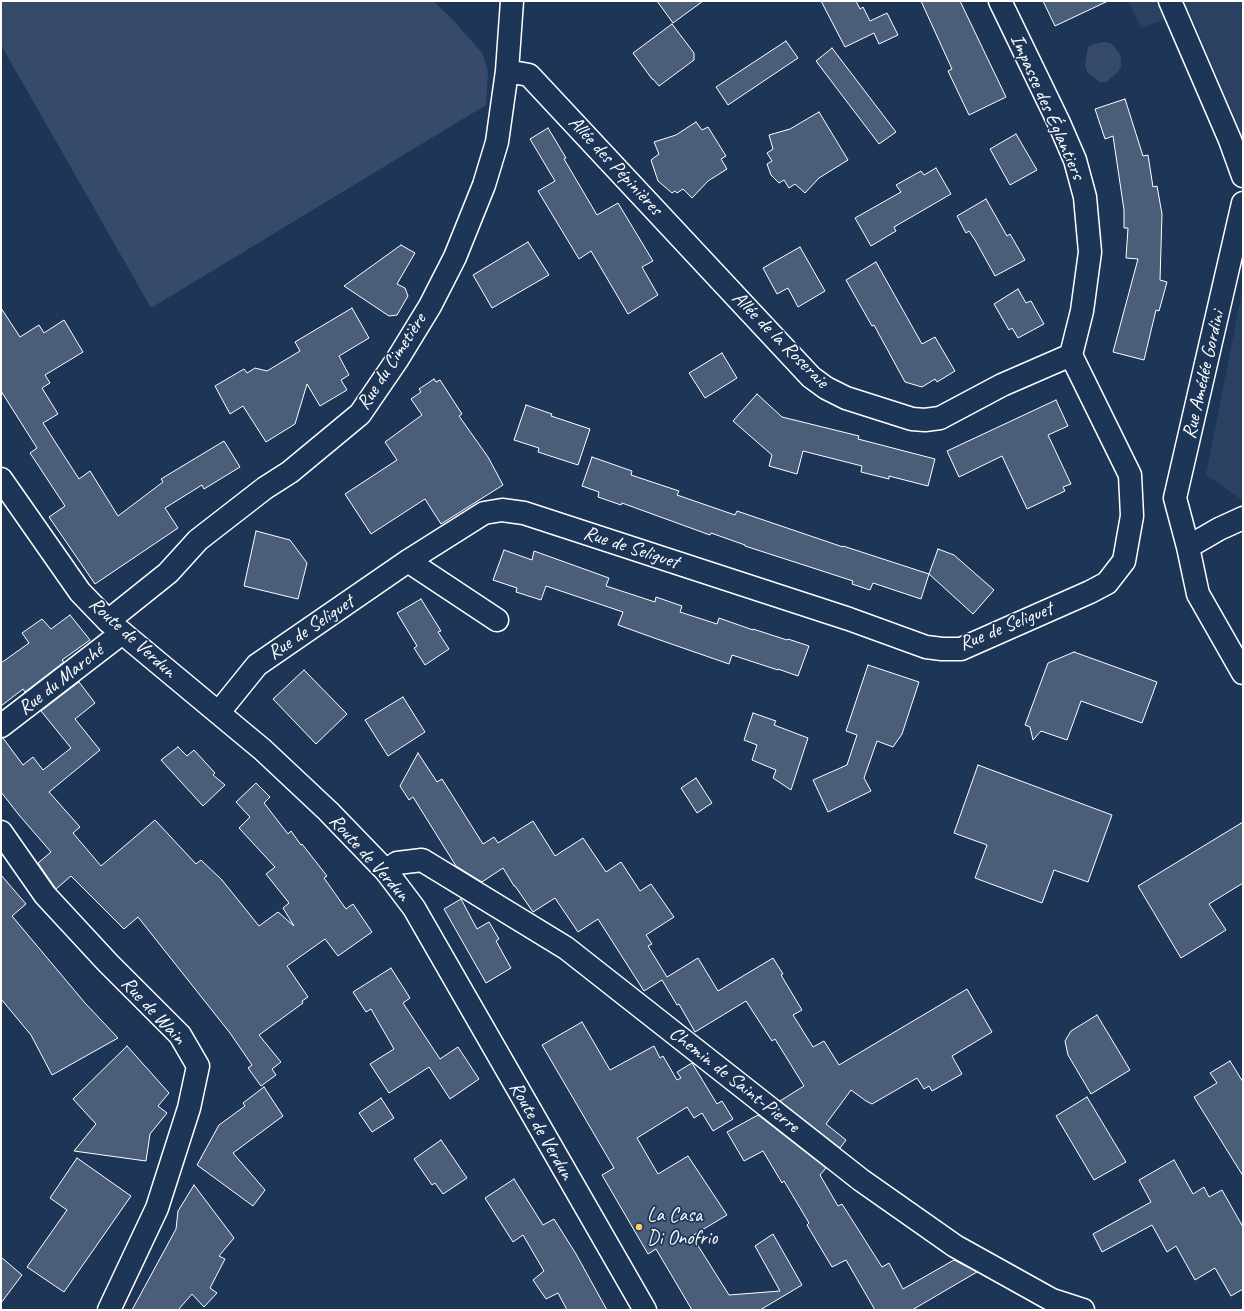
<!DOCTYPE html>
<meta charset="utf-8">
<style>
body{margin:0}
#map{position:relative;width:1244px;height:1311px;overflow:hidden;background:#1d3557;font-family:Caveat,sans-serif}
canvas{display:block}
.frame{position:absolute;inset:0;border:2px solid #fff;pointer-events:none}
</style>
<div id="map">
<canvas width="1244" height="1311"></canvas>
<div class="frame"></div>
</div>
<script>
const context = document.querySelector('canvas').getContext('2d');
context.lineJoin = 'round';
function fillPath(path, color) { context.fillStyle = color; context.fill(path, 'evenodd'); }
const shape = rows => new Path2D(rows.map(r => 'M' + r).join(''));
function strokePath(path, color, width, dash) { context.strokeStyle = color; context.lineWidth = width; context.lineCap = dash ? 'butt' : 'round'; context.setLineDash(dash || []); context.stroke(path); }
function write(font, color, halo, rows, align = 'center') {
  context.font = font + ' Caveat,sans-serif'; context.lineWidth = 3.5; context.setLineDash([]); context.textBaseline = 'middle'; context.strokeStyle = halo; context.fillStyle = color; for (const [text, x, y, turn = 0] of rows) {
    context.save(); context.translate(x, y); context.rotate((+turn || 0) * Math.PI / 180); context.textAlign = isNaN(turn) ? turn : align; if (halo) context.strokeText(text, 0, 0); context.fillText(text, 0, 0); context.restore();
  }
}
const built = shape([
 [1128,1,1243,1,1243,137,1189,11,1141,28],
 [1243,286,1243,504,1242,500,1206,475]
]);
const green = shape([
 [1,1,433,1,453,20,483,54,488,72,486,105,151,308,1,45],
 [1105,42,1112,44,1119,53,1121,58,1121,66,1118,72,1106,82,1100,82,1088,73,1085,66,1086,58,1088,47,1094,44]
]);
const building = shape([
 [657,1,703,1,673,23,657,1],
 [821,1,856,1,860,9,863,7,870,21,887,13,898,35,879,44,874,33,845,47,821,1],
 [921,1,960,1,1006,97,969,115,948,71,952,69,921,1],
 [1043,1,1108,1,1055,26,1043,1],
 [672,24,694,53,694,60,659,86,653,79,652,79,633,53,672,24],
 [786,41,798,58,728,105,716,87,786,41],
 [832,48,896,132,879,144,816,61,832,48],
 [1125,99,1143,156,1148,155,1153,187,1157,186,1162,214,1160,280,1167,282,1159,311,1156,310,1144,360,1113,352,1138,259,1126,258,1128,228,1124,228,1124,210,1113,136,1105,139,1095,109,1125,99],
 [819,112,848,160,819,178,805,193,795,184,789,188,784,180,779,183,771,175,767,164,772,161,767,153,773,149,769,135,790,129,819,112],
 [696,122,702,130,708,127,726,156,721,159,727,169,708,181,692,198,683,189,677,193,675,191,672,193,658,181,651,160,659,154,654,142,676,135,696,122],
 [548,128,566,158,564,159,597,215,618,203,653,261,642,267,658,295,628,314,591,251,579,259,538,191,555,181,530,139,548,128],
 [1016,134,1037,170,1010,185,990,149,1016,134],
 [936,168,951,194,894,227,896,231,871,246,855,218,901,192,896,185,921,171,924,175,936,168],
 [986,199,1007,236,1010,234,1025,260,995,276,975,240,969,231,966,233,957,216,986,199],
 [528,242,549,275,492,308,473,275,528,242],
 [401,245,415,253,397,284,405,288,408,296,397,315,389,316,344,286,401,245],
 [800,247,825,291,798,307,788,288,777,294,763,268,800,247],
 [876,262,922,344,935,337,955,371,937,382,935,379,922,387,905,382,874,325,872,326,846,280,876,262],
 [1018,289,1026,303,1031,301,1044,324,1018,338,1012,328,1009,330,994,304,1018,289],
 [1,308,20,337,39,325,44,333,64,320,83,352,45,375,50,383,42,388,58,414,43,423,79,479,90,471,118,516,163,482,161,479,224,441,240,467,204,489,202,485,165,508,178,528,95,584,49,517,65,506,30,453,37,448,1,391,1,308],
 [352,308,369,338,339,356,349,375,341,380,347,390,320,406,307,384,295,424,266,442,243,406,230,414,215,386,244,369,247,373,255,368,267,371,300,351,295,342,352,308],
 [722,353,737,378,705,398,689,373,722,353],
 [434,379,436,382,440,380,462,414,459,416,488,457,503,485,441,524,425,499,371,534,345,494,397,460,385,442,422,415,411,399,421,392,419,389,434,379],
 [757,394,782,417,859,436,858,439,935,459,928,486,889,476,889,479,861,472,862,466,803,451,797,474,769,466,772,455,733,421,757,394],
 [1056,400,1068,426,1048,435,1071,484,1063,487,1065,491,1027,509,1002,456,959,477,947,451,1056,400],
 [526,405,552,414,551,416,590,429,578,465,538,452,539,448,514,440,526,405],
 [592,457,632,471,631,475,679,491,677,495,735,515,737,511,843,547,843,546,929,574,921,599,873,583,870,590,852,584,853,581,813,568,745,546,745,545,711,533,710,535,622,503,621,505,598,497,599,492,582,486,592,457],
 [256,531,290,540,307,563,298,599,244,586,256,531],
 [938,549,954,555,994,590,973,614,929,574,938,549],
 [504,550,532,560,534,551,609,578,606,586,655,602,656,597,682,606,680,612,717,624,719,618,753,630,753,629,787,640,788,639,809,646,798,676,778,669,778,670,732,655,729,664,657,639,618,625,623,612,546,586,541,600,516,592,517,588,493,580,504,550],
 [421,599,441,631,438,632,449,649,425,665,414,648,417,646,397,613,421,599],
 [70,615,90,640,62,660,64,662,25,692,23,689,1,706,1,663,29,643,22,633,42,619,51,629,70,615],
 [1074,652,1157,682,1142,723,1081,701,1067,740,1041,731,1033,740,1030,727,1025,725,1048,663,1074,652],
 [868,665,919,682,902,734,893,747,877,741,864,778,871,791,828,812,813,780,847,765,857,735,846,731,868,665],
 [304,670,347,714,316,744,273,699,304,670],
 [79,682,95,703,75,719,100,750,49,792,80,827,73,833,101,866,155,820,196,864,201,860,222,880,259,926,278,912,294,926,283,908,289,903,266,874,275,867,239,828,250,817,236,802,256,783,270,797,264,803,288,834,291,831,301,845,302,844,327,876,324,878,346,909,353,904,372,932,338,956,325,939,287,966,308,997,302,1001,303,1003,259,1035,281,1062,272,1069,276,1075,261,1086,248,1068,252,1065,230,1033,138,917,124,929,71,876,56,889,38,863,51,852,19,815,1,792,1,738,3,738,23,765,33,757,43,770,71,748,41,711,79,682],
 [403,697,425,732,388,756,365,720,403,697],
 [753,713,776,721,774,725,808,738,791,790,773,778,776,770,752,760,757,745,744,740,753,713],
 [178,747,187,756,194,750,215,773,213,775,225,785,203,806,161,760,178,747],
 [418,753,437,782,442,779,483,844,494,837,498,843,533,821,555,856,583,838,606,872,621,862,640,891,651,884,674,917,646,935,652,944,648,946,667,977,698,958,718,991,773,958,783,974,781,975,802,1010,793,1015,813,1047,824,1041,839,1065,967,989,992,1032,952,1056,962,1074,932,1091,929,1086,924,1089,917,1078,872,1104,866,1101,851,1090,826,1124,846,1140,840,1148,780,1101,804,1086,775,1039,772,1041,746,1001,695,1032,679,1004,677,1005,662,980,644,991,598,919,578,932,555,898,533,912,515,886,514,886,503,868,482,882,456,866,413,797,409,800,400,786,418,753],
 [978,765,1112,815,1088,882,1054,870,1042,903,975,878,987,845,954,833,978,765],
 [696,778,712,803,697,813,681,788,696,778],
 [1243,822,1243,883,1209,904,1226,930,1181,958,1138,886,1243,822],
 [1,875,26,904,12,916,85,1003,118,1038,52,1075,31,1035,1,999,1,875],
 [461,899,477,929,489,922,499,939,496,941,511,968,486,983,444,909,461,899],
 [391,968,410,998,403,1003,440,1059,458,1047,479,1079,450,1099,429,1067,389,1093,370,1064,394,1049,371,1009,366,1012,353,992,391,968],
 [1097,1015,1130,1070,1091,1094,1068,1055,1065,1041,1071,1031,1097,1015],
 [582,1022,610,1070,654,1046,660,1058,663,1056,677,1080,681,1078,677,1072,692,1063,717,1104,722,1101,733,1119,713,1131,702,1113,694,1118,687,1107,637,1138,658,1174,688,1156,727,1215,692,1236,729,1295,780,1291,755,1246,773,1234,802,1285,760,1310,692,1310,656,1249,648,1254,602,1175,614,1168,542,1045,582,1022],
 [127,1046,169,1093,158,1106,167,1113,150,1134,146,1161,74,1151,96,1124,73,1099,127,1046],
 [1230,1061,1243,1082,1243,1176,1194,1097,1217,1083,1210,1073,1230,1061],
 [264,1087,283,1116,233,1153,265,1190,253,1206,197,1165,219,1125,245,1106,243,1103,264,1087],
 [1087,1097,1126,1162,1094,1180,1056,1116,1087,1097],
 [381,1098,394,1118,372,1132,359,1113,381,1098],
 [758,1115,826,1168,820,1175,838,1206,842,1204,882,1267,889,1263,903,1289,954,1260,977,1272,912,1310,875,1310,846,1260,832,1267,807,1225,809,1223,784,1181,782,1183,763,1151,744,1161,727,1132,758,1115],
 [441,1140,467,1178,443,1194,435,1183,432,1185,414,1159,441,1140],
 [77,1158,131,1196,64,1292,27,1267,67,1210,50,1198,77,1158],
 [1174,1160,1193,1194,1204,1187,1209,1197,1222,1190,1243,1227,1243,1289,1231,1296,1215,1268,1195,1280,1176,1246,1167,1252,1152,1225,1102,1252,1093,1234,1151,1202,1139,1180,1174,1160],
 [514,1179,543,1225,554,1219,576,1254,607,1310,567,1310,558,1293,546,1299,533,1280,544,1271,523,1235,513,1242,485,1198,514,1179],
 [194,1185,234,1238,219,1256,225,1259,210,1288,217,1293,204,1307,192,1294,178,1310,132,1310,176,1229,178,1211,194,1185],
 [1,1257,22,1275,1,1303,1,1257]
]);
const minor = shape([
 [1170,1,1230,140,1243,176],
 [507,71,529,75,811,377,826,388,846,398,912,419,925,420,940,418,1002,385,1071,355,1082,311,1090,252,1085,197,1075,160,1059,123,1000,1],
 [1243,203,1175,498,1188,547,1198,594,1243,673],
 [1188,547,1219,529,1243,518],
 [408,561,497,620],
 [108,621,168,573,198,540,265,488,290,472,360,414,397,360,430,306,455,257,484,185,497,142,507,71,512,1],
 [219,712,257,665,408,561,484,513,502,510,524,513,849,619,926,647,942,649,961,649,1090,592,1107,583,1124,561,1132,516,1130,475,1071,355],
 [1,726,122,633],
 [1,832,45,895,108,963,180,1035,198,1066,189,1108,157,1208,109,1310],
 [386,871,397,863,422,860,566,948,861,1180,955,1246,1052,1300,1083,1310]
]);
const secondary = shape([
 [1,479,80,592,108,621,263,750,328,811,386,871,414,908,645,1310]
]);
const markers = [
 [639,1227,4,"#ffd166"]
];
const streetNames = [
 ["Impasse des Églantiers",1047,107,66],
 ["Allée des Pépinières",615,166,47],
 ["Allée de la Roseraie",780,340,45],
 ["Rue du Cimetière",392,362,-57],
 ["Rue Amédée Gordini",1204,375,-77],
 ["Rue de Seliguet",631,548,18],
 ["Rue de Seliguet",1006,627,-22],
 ["Rue de Seliguet",311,628,-34],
 ["Route de Verdun",132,638,42],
 ["Rue du Marché",61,680,-38],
 ["Route de Verdun",369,858,48],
 ["Rue de Wain",153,1011,47],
 ["Chemin de Saint-Pierre",734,1080,38],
 ["Route de Verdun",541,1131,60]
];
const poiNames = [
 ["La Casa",647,1216],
 ["Di Onofrio",647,1239]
];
fillPath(built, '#2a4161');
fillPath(green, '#364b69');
fillPath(building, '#4a5d79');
strokePath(building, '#fff', 1);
strokePath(minor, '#fff', 25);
strokePath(secondary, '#fff', 25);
strokePath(minor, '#1d3557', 22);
strokePath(secondary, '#1d3557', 22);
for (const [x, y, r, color] of markers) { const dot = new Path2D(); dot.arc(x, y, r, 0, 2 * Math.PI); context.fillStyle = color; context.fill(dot); strokePath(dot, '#1d3557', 1.5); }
write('20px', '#fff', '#1d3557', streetNames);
write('20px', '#fff', '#1d3557', poiNames, 'left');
</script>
